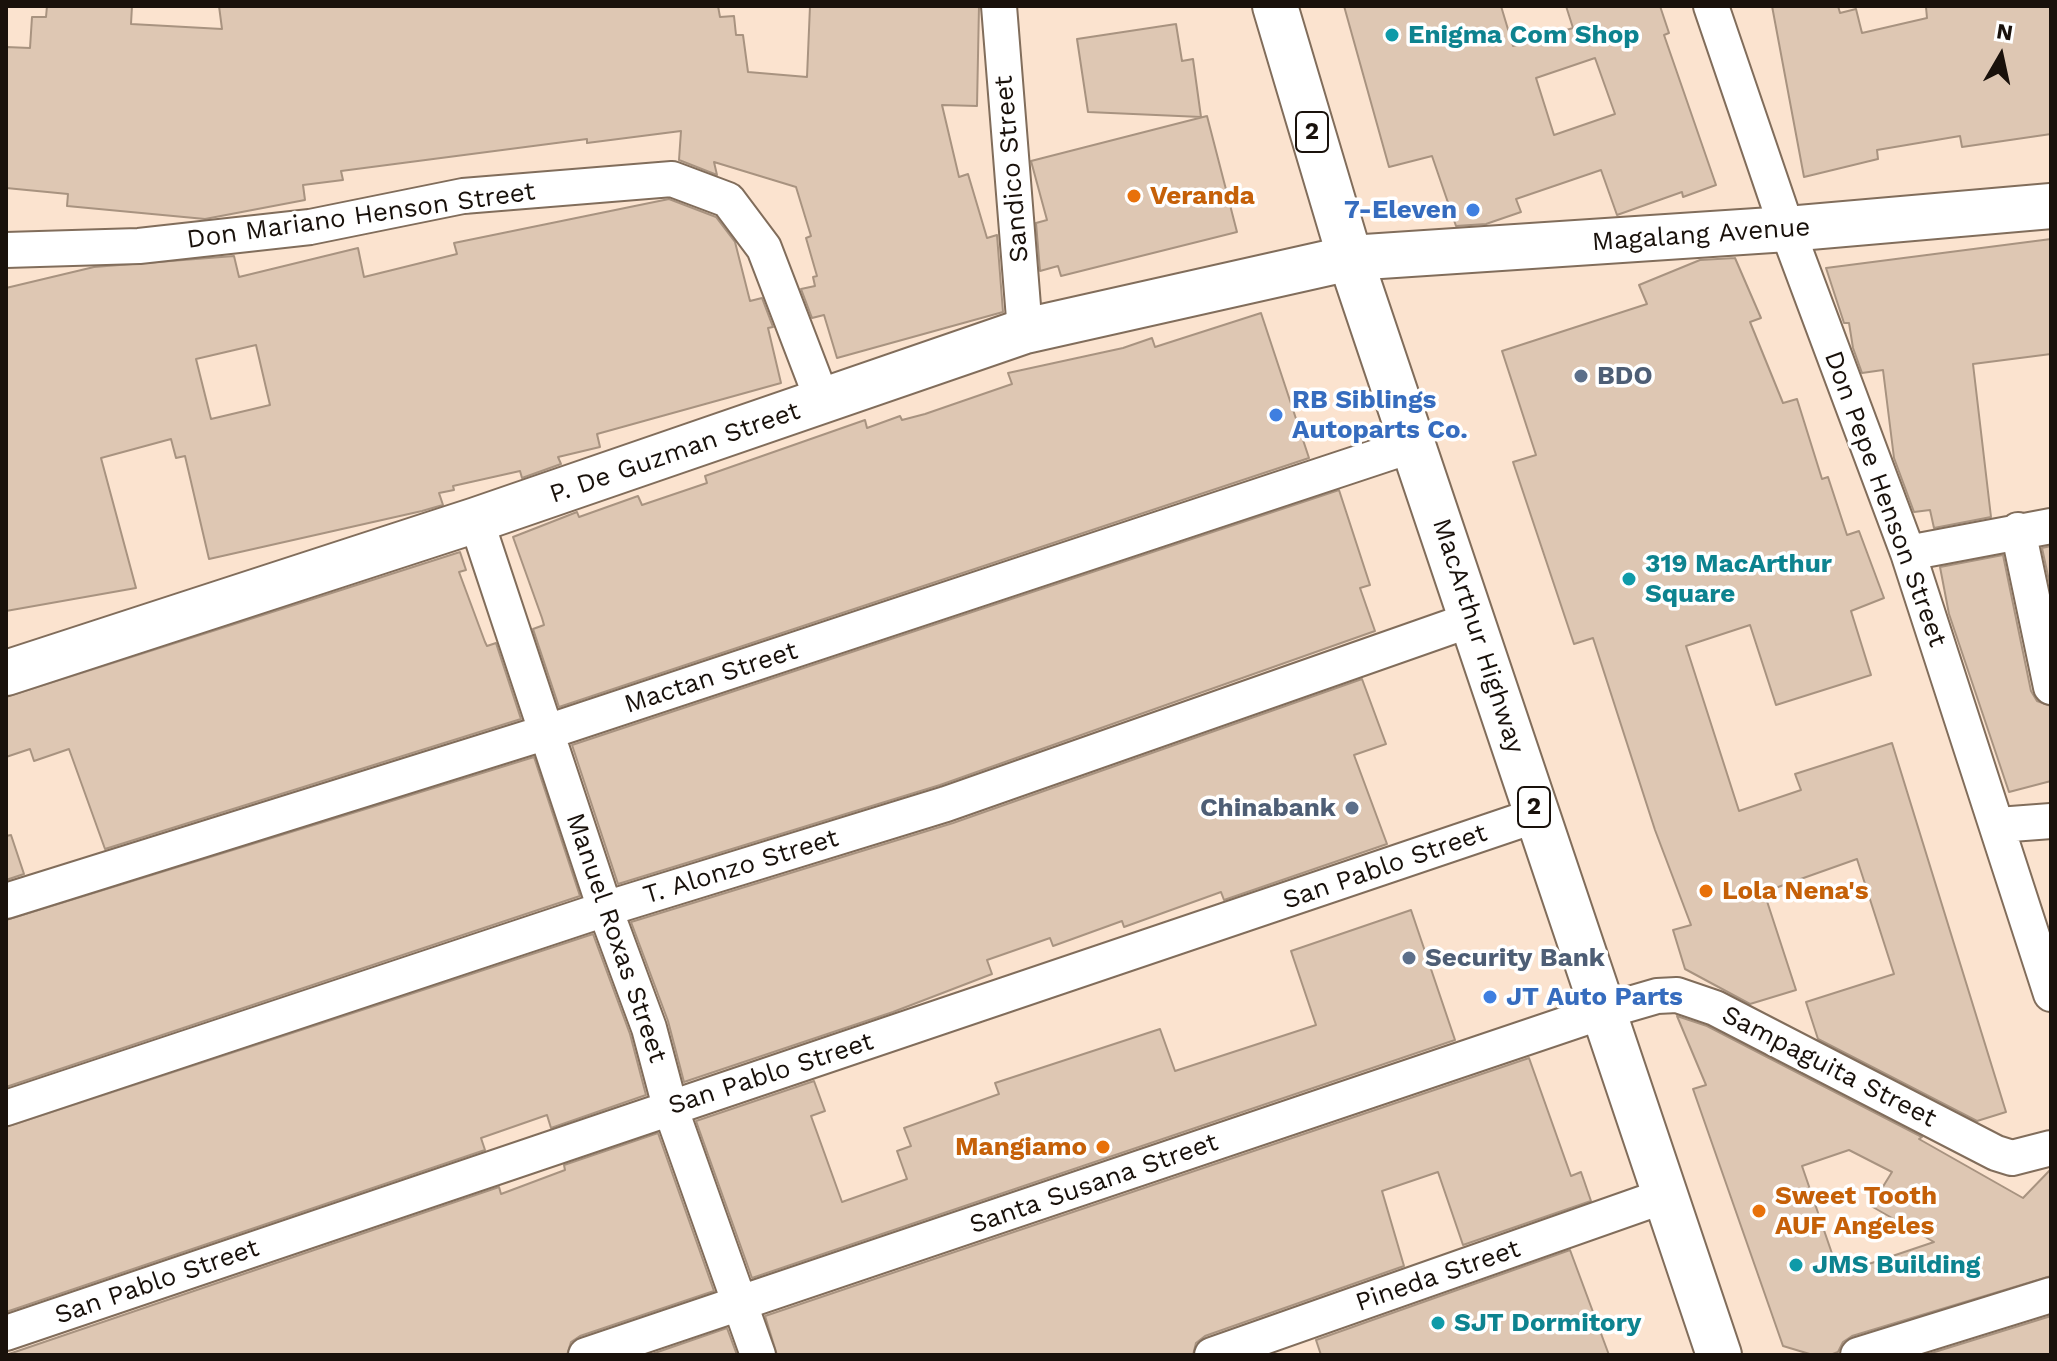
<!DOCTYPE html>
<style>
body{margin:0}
#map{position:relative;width:2057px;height:1361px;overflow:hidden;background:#fbe3cf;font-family:"Work Sans",sans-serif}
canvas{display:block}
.frame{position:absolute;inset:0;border:8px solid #19110b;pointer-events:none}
.north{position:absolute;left:1961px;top:16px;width:80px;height:80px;-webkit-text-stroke:6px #fff;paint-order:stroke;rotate:9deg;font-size:22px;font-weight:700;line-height:32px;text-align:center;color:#19110b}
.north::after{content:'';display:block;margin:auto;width:28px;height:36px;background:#19110b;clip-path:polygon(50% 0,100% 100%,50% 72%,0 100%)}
</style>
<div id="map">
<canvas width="2057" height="1361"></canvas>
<div class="frame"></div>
<div class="north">N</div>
</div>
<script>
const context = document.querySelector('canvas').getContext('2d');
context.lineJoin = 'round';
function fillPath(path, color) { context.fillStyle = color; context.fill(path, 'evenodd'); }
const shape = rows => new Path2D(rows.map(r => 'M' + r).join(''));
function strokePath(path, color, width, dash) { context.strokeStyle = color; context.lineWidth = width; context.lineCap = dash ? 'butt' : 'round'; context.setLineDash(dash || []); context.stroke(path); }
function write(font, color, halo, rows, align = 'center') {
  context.font = font + ' "Work Sans",sans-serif'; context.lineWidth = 7; context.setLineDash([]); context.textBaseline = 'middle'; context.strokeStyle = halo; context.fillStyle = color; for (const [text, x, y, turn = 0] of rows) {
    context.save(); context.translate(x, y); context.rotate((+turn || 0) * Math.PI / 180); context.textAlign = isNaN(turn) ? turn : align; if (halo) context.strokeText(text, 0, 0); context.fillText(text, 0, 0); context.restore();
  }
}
const building = shape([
 [47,6,132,6,131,24,222,29,219,6,718,6,720,17,734,16,736,35,743,35,748,72,807,77,810,6,979,6,977,106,942,105,959,177,968,174,987,238,997,235,1003,312,837,358,824,315,812,318,801,289,815,286,813,277,817,276,806,238,811,236,796,187,714,162,717,175,679,160,681,131,587,143,587,139,341,171,343,180,303,185,305,200,205,219,67,206,68,194,6,188,6,47,30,48,32,17,46,17,47,6],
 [1344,6,1501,6,1513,46,1573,28,1566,6,1660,6,1669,33,1664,35,1716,185,1683,197,1682,192,1617,215,1601,170,1516,199,1521,212,1486,224,1456,226,1432,156,1389,167,1344,6],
 [1595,58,1615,114,1554,135,1536,78,1595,58],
 [1772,6,1838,6,1840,13,1856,9,1862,33,1927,18,1926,7,2051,6,2051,134,1962,147,1960,136,1877,150,1878,159,1804,177,1772,6],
 [1176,24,1182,61,1193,59,1201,117,1088,112,1077,39,1176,24],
 [1207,116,1237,232,1061,276,1058,266,1040,271,1036,223,1047,220,1031,161,1207,116],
 [669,199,716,217,735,242,750,301,762,298,773,327,768,328,781,383,597,434,600,447,558,457,561,464,522,478,520,471,453,486,454,490,439,493,443,505,422,511,209,559,185,456,176,458,171,439,101,458,136,588,6,611,6,288,94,267,234,256,239,277,358,248,364,277,457,254,454,243,669,199],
 [256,345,270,405,211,419,196,359,256,345],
 [2051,239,2051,354,1973,364,1991,517,1934,528,1930,510,1914,512,1894,458,1883,370,1862,373,1853,348,1849,323,1844,323,1826,268,2051,239],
 [1735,258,1761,318,1750,322,1783,403,1797,399,1822,479,1828,477,1847,535,1859,531,1884,598,1851,611,1871,675,1776,705,1750,625,1686,646,1739,811,1801,790,1795,774,1892,743,2006,1112,1977,1121,1818,1039,1806,1002,1894,974,1857,859,1764,892,1796,990,1750,1004,1685,969,1673,930,1691,925,1655,830,1593,638,1574,644,1513,462,1536,455,1502,351,1647,304,1639,285,1700,260,1735,258],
 [1261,313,1309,458,559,707,533,629,544,625,542,618,513,537,577,512,579,517,638,496,642,505,707,483,705,476,865,420,867,428,900,416,902,420,925,414,1012,384,1008,373,1123,348,1152,338,1155,347,1261,313],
 [1339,490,1370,585,1360,588,1375,631,940,785,618,884,572,745,1339,490],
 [2051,546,2051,590,2042,548,2051,546],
 [460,552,466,570,459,572,485,642,487,646,496,643,521,719,105,849,69,749,34,761,30,749,6,757,6,697,460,552],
 [2003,555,2031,691,2037,701,2051,706,2051,781,2009,792,1949,614,1940,567,2003,555],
 [1362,679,1386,744,1354,755,1387,844,1224,900,1221,892,1124,927,1122,921,1053,946,1050,938,987,960,992,974,893,1012,684,1082,668,1021,631,922,953,823,1362,679],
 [534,757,580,896,6,1087,6,920,534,757],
 [11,835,24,874,6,880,6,836,11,835],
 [1411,910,1455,1040,752,1278,696,1121,814,1081,825,1111,811,1116,842,1202,907,1179,897,1151,911,1146,904,1128,999,1094,995,1083,1160,1029,1175,1071,1316,1025,1291,951,1411,910],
 [593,934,630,1034,646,1095,551,1128,547,1115,481,1138,485,1150,6,1312,6,1127,593,934],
 [1677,1016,1707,1026,1922,1137,1919,1139,2023,1198,2051,1169,2051,1276,1852,1336,1843,1342,1838,1352,1830,1355,1813,1355,1783,1346,1693,1089,1706,1085,1677,1016],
 [1849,1150,1892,1172,1871,1206,1934,1242,1839,1274,1802,1166,1849,1150],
 [1529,1058,1571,1176,1581,1172,1591,1201,1463,1245,1438,1172,1382,1191,1404,1266,1205,1336,1196,1343,1193,1355,777,1355,765,1316,1529,1058],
 [658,1133,714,1291,580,1336,571,1342,567,1355,6,1355,499,1187,501,1194,565,1170,564,1165,658,1133],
 [1570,1250,1609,1355,1321,1355,1316,1340,1570,1250],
 [2051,1316,2051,1355,1925,1355,2051,1316],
 [727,1328,737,1355,649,1355,727,1328]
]);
const minor = shape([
 [999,6,1025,331],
 [1711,6,1787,229,1908,553,2051,994],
 [6,250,139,246,310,227,463,196,672,179,728,200,764,248,823,402],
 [476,520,605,909,649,1028,670,1107,758,1355],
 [2018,530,2051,687],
 [1908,553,2051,526],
 [1998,825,2051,821],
 [6,901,547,732,1413,445],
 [6,1108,605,909,946,804,1473,619],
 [6,1333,1537,815],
 [586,1355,1602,1012,1657,996,1677,995,1715,1008,1996,1153,2012,1158,2051,1148],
 [1212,1355,1664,1196],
 [1858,1355,2051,1295]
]);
const tertiary = shape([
 [6,673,476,520,1025,331,1350,258,1787,229,2051,206]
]);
const trunk = shape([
 [1275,6,1350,258,1719,1355]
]);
const markers = [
 [1392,35,8,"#0f9aa8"],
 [1134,196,8,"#e8710a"],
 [1473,210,8,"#3f7fe0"],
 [1581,376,8,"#5c6f8a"],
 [1276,415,8,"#3f7fe0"],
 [1629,579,8,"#0f9aa8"],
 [1352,808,8,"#5c6f8a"],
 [1706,891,8,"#e8710a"],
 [1409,958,8,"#5c6f8a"],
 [1490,997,8,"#3f7fe0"],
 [1103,1147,8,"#e8710a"],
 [1759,1211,8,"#e8710a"],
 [1796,1265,8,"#0f9aa8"],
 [1438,1323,8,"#0f9aa8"]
];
const shields = [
 [1312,132,32],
 [1534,807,32]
];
const shieldNames = [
 ["2",1312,132],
 ["2",1534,807]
];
const cultureNames = [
 ["Enigma Com Shop",1408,35],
 ["319 MacArthur",1645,564],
 ["Square",1645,594],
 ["JMS Building",1812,1265],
 ["SJT Dormitory",1454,1323]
];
const streetNames = [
 ["Sandico Street",1012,169,-95],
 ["Don Mariano Henson Street",361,216,-8],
 ["Magalang Avenue",1701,235,-4],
 ["P. De Guzman Street",675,453,-19],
 ["Don Pepe Henson Street",1885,499,70],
 ["MacArthur Highway",1478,636,72],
 ["Mactan Street",711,678,-18],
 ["T. Alonzo Street",741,867,-17],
 ["San Pablo Street",1385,867,-19],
 ["Manuel Roxas Street",616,938,71],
 ["Sampaguita Street",1829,1067,27],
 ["San Pablo Street",771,1074,-18],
 ["Santa Susana Street",1094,1184,-19],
 ["Pineda Street",1438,1276,-19],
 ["San Pablo Street",157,1282,-19]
];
const foodNames = [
 ["Veranda",1150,196],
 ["Lola Nena's",1722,891],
 ["Mangiamo",1087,1147,"right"],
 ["Sweet Tooth",1775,1196],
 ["AUF Angeles",1775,1226]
];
const shopNames = [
 ["7-Eleven",1457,210,"right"],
 ["RB Siblings",1292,400],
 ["Autoparts Co.",1292,430],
 ["JT Auto Parts",1506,997]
];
const serviceNames = [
 ["BDO",1597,376],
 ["Chinabank",1336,808,"right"],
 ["Security Bank",1425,958]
];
fillPath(building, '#dec7b3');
strokePath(building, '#a89380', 2);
strokePath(minor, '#816d5b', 38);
strokePath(tertiary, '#816d5b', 48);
strokePath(trunk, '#816d5b', 48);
strokePath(minor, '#fff', 34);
strokePath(tertiary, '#fff', 44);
strokePath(trunk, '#fff', 44);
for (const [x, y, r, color] of markers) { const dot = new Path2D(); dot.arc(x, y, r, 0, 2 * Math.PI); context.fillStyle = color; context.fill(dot); strokePath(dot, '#fff', 3); }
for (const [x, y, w] of shields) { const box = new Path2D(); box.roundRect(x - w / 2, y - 20, w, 40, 6); context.fillStyle = '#fff'; context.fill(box); strokePath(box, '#19110b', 2); }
write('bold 24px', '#19110b', null, shieldNames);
write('bold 26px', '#0d838f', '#fff', cultureNames, 'left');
write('26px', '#19110b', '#fff', streetNames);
write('bold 26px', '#c56008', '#fff', foodNames, 'left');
write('bold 26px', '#366cbe', '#fff', shopNames, 'left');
write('bold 26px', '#4e5e75', '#fff', serviceNames, 'left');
</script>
